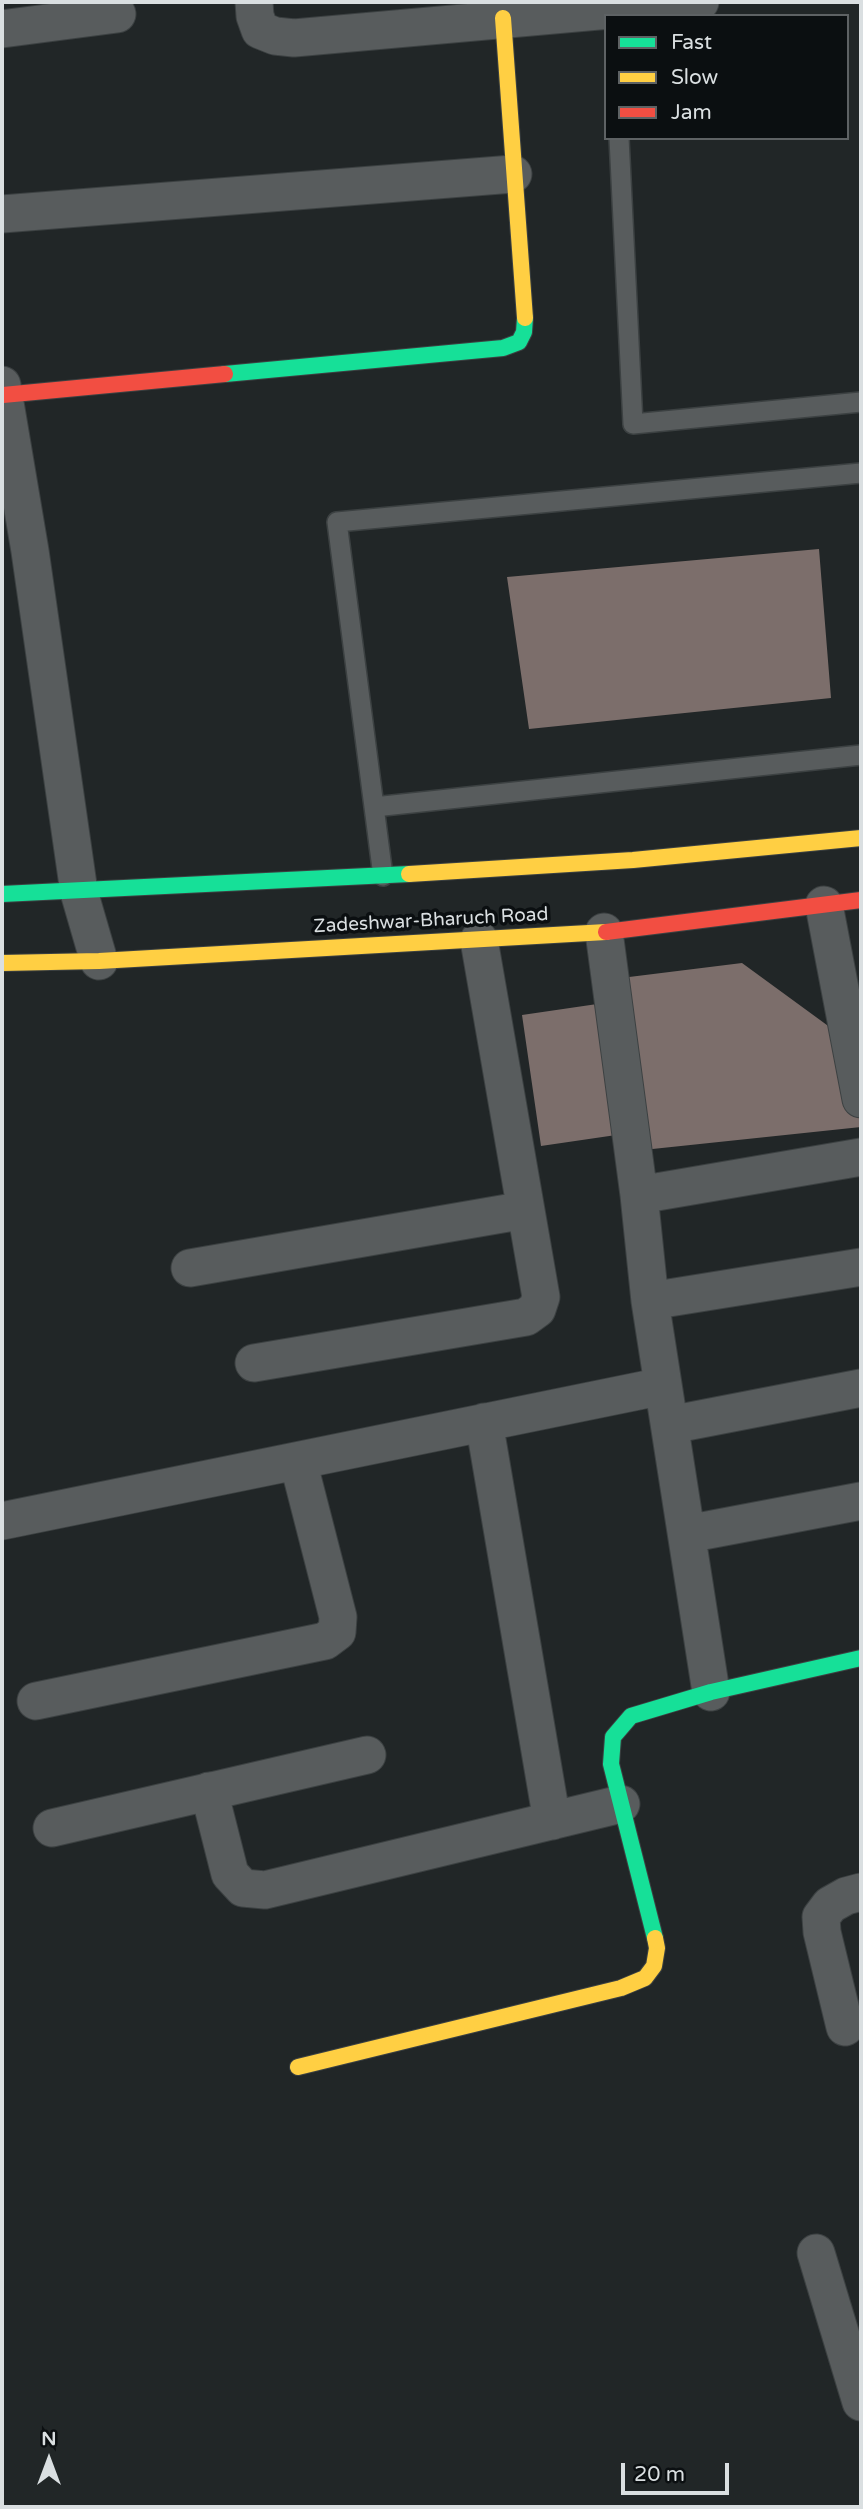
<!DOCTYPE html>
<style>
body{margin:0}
#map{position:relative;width:863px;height:2509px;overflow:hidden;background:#212627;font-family:"Varela Round",sans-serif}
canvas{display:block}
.frame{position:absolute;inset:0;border:4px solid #dadfe1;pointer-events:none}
.legend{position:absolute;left:604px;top:14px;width:245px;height:126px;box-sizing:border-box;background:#0b0f11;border:2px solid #5e6264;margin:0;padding:9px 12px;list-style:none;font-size:21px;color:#dadfe1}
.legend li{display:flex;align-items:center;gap:14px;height:35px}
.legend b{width:35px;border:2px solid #5e6264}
.north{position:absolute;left:14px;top:2425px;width:70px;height:70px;-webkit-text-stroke:5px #0b0f11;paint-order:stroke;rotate:0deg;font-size:19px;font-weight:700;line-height:28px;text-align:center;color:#dadfe1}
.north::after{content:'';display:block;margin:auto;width:24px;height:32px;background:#dadfe1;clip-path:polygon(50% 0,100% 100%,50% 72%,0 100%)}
.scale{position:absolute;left:621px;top:2463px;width:108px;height:32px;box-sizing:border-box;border:4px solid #dadfe1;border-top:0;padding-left:9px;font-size:21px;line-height:24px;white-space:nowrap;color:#dadfe1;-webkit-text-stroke:5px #0b0f11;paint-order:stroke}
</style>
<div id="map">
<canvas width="863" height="2509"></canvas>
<div class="frame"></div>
<ul class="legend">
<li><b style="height:9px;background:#16e098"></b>Fast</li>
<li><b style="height:9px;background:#ffcf43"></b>Slow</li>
<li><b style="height:9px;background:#f24e42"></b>Jam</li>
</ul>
<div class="north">N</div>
<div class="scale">20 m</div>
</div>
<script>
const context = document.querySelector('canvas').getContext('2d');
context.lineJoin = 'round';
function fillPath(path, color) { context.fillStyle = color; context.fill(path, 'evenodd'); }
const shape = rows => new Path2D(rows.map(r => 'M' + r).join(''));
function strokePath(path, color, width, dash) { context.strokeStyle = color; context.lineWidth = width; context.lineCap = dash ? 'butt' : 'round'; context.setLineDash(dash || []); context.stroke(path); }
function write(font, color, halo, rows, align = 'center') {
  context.font = font + ' "Varela Round",sans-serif'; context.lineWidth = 7; context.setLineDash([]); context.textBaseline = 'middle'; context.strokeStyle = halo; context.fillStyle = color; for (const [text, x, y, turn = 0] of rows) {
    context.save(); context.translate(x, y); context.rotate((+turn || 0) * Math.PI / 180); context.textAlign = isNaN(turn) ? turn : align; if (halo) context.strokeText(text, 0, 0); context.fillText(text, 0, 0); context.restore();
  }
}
const building = shape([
 [819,549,831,698,529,729,507,577],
 [742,963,831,1028,861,1118,861,1127,643,1150,621,978],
 [604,1003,623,1134,541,1146,522,1015]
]);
const lane = shape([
 [619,138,633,424,861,402],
 [374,807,861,755],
 [383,876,337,522,861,473]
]);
const street = shape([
 [254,2,255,16,260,30,275,36,294,38,700,2],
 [2,29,117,14],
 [2,214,513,174],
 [2,385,30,551,79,892,99,961],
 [824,905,861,1099],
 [604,932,639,1195,650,1301,711,1692],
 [639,1195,861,1157],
 [190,1268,525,1210],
 [650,1301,861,1267],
 [254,1363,526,1317,537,1309,541,1297,479,940],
 [484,1422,552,1821],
 [670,1425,861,1388],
 [2,1521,663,1386],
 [687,1534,861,1501],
 [36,1701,325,1641,337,1632,338,1617,298,1461],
 [209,1791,230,1874,243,1888,265,1890,621,1804],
 [52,1828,367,1755],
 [845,2027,822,1932,821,1917,830,1905,846,1896,861,1892],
 [816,2253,861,2402]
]);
const fast = shape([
 [225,374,503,348,519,342,524,332,525,318],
 [2,894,409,874],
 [655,1938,611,1764,613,1737,631,1716,711,1692,861,1658]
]);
const slow = shape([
 [503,18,525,318],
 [409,874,633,860,861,838],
 [2,963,99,961,606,932],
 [298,2067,621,1988,645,1978,654,1966,657,1948,655,1938]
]);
const jam = shape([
 [3,395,225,374],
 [606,932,861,900]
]);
const streetNames = [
 ["Zadeshwar-Bharuch Road",431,921,-3]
];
fillPath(building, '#7c6e6b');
strokePath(lane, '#3c4142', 22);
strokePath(street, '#3c4142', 39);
strokePath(fast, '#3c4142', 18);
strokePath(slow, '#3c4142', 18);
strokePath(jam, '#3c4142', 18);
strokePath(lane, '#585c5d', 19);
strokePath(street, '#585c5d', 37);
strokePath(fast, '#16e098', 16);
strokePath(slow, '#ffcf43', 16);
strokePath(jam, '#f24e42', 16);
write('19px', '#dadfe1', '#0b0f11', streetNames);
</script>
